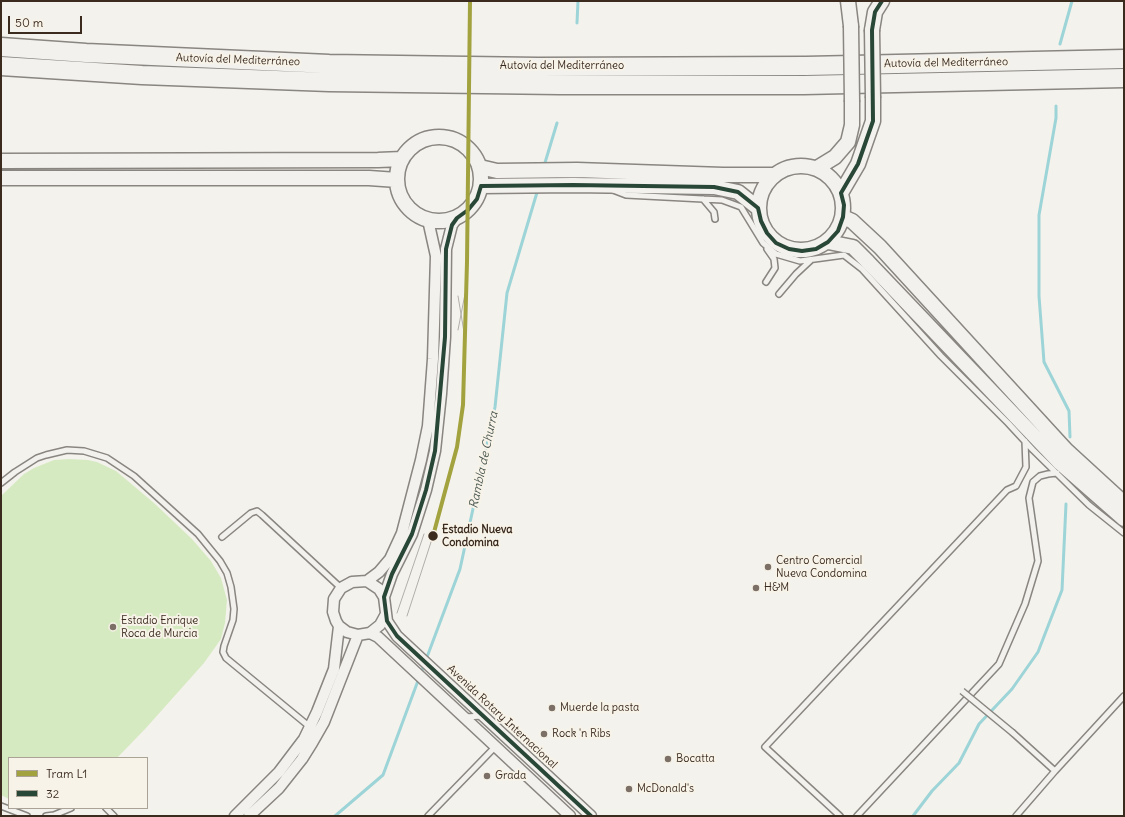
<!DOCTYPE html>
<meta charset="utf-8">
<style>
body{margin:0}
#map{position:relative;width:1125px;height:817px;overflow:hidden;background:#f4f2ec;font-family:Delius,sans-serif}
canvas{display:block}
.frame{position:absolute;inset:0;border:2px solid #3b2a1e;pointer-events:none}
.legend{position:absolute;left:8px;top:757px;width:140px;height:52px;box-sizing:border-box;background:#f7f3e8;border:1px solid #aca397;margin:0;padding:5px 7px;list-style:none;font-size:12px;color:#3b2a1e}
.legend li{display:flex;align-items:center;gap:8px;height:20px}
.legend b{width:20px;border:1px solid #aca397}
.scale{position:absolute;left:8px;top:16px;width:74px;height:18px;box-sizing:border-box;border:2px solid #3b2a1e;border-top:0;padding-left:5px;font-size:12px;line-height:14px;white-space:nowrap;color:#3b2a1e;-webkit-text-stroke:3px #f7f3e8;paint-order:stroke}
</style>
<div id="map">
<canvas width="1125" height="817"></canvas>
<div class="frame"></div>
<ul class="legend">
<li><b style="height:5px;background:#a2a23f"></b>Tram L1</li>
<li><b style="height:5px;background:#294737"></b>32</li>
</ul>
<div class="scale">50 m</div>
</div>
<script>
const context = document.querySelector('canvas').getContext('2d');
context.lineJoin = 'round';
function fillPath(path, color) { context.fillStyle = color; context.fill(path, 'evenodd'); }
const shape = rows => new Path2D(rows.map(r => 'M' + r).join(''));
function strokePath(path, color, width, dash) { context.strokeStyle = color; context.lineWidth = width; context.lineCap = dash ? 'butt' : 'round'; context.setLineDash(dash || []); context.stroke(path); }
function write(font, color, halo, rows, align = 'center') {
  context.font = font + ' Delius,sans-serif'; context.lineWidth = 4; context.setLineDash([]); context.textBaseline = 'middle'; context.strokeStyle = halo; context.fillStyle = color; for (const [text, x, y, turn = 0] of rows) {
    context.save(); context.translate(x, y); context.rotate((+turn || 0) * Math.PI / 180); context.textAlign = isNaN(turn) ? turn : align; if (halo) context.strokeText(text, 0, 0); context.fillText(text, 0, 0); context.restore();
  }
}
const green = shape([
 [69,459,88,460,97,462,116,471,154,503,192,539,211,561,221,578,227,600,225,623,221,639,204,663,146,728,117,758,9,758,9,799,1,795,1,496,24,474,34,468,54,460]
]);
const stream = shape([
 [577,23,578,1],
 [1060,44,1072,1],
 [1056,106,1056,118,1039,215,1039,296,1044,362,1069,411,1070,437],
 [544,166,557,123],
 [421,673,460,569,495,407,507,293,538,189],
 [335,816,383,775,419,678],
 [913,816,932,791,959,763,979,724,1012,689,1038,652,1062,590,1066,504]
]);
const lane = shape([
 [613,190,626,195,722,200,741,207,763,243,776,254,800,261,844,255,862,269,941,356,1008,423,1033,450,1089,505,1124,533],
 [703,199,714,212,715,219],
 [766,282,775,268,774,259,767,249],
 [779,294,796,274,811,260],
 [1,483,15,472,37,458,46,455,67,450,84,451,107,458,134,476,198,534,220,561,227,573,231,587,234,609,233,620,224,646,223,652,226,658,310,727],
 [222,537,251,513,257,511,262,515,341,588],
 [465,717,483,716],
 [1013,733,1055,771,1016,816],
 [1055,771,1124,696],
 [1,806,27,816],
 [106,808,114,816],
 [46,816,54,815,71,808],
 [428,816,496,746],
 [840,816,765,747,1007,490,1016,486,1026,467,1025,441],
 [857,816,999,664,1025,604,1038,561,1029,498,1033,482,1040,476,1048,474,1057,473]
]);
const street = shape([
 [367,581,379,572,390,559,402,533,421,460,428,426,433,359,436,256,428,220],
 [384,597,392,574,412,534,426,490,435,451,441,394,445,337,446,249,452,225,457,218],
 [386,614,380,625,370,633,358,635,347,632,339,626,336,621,333,612,334,599,341,588,352,582,367,581,379,589,384,597,387,621,397,636,591,816],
 [370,633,378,637,570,816],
 [235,816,279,772,304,739,317,712,334,669,339,626],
 [249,816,279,788,302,759,312,743,324,722,358,635]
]);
const secondary = shape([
 [848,1,851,26],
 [872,30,875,12,882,1],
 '397 179a42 42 0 1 1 84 0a42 42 0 1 1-84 0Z',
 [1,161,378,160,402,159],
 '759 208a42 42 0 1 1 84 0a42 42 0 1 1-84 0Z',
 [480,167,497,171,577,170,723,175,775,175],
 [817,168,835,157,848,142,852,125,852,102],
 [1,178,369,178,397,180],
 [481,186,573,185,714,187,738,192,758,208],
 [841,193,858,164,873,121,873,98],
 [843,217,852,221,880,247,1066,450,1124,503],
 [828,242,853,247,868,262,1059,462,1124,519]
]);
const highway = shape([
 [1,47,86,53,329,64,538,67,806,66,1124,59],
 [1,66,142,75,329,82,560,85,804,85,1124,78]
]);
const tram = shape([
 [458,296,464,332],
 [458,330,465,294],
 [397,613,424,534],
 [407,616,433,536]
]);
const laneBridge = shape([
 [962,691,1013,733]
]);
const secondaryBridge = shape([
 [851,26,852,102],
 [872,30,873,98]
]);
const bus1 = shape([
 [481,186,477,199,468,210,457,218,452,225,446,249,445,337,435,451,426,490,412,534,392,574,384,597,387,621,397,636,591,816],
 [481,186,573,185,714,187,738,192,758,208,761,221,767,233,776,243,789,249,802,251,816,249,828,242,838,231,843,217,844,205,841,193,858,164,873,121,872,30,875,12,882,1]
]);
const tram1 = shape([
 [433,536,457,447,463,405,467,262,470,1]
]);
const markers = [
 [433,536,5.5,"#3b2a1e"],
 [768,567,4,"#7c7066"],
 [756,588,4,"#7c7066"],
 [113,627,4,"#7c7066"],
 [552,708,4,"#7c7066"],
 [544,734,4,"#7c7066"],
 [668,759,4,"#7c7066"],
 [487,776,4,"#7c7066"],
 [629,789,4,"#7c7066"]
];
const streetNames = [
 ["Autovía del Mediterráneo",238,60,2],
 ["Autovía del Mediterráneo",946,63,-1],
 ["Autovía del Mediterráneo",562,66],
 ["Avenida Rotary Internacional",502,717,43]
];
const stopNames = [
 ["Estadio Nueva",442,530],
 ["Condomina",442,543]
];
const poiNames = [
 ["Centro Comercial",776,561],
 ["Nueva Condomina",776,574],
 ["H&M",764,588],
 ["Estadio Enrique",121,621],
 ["Roca de Murcia",121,634],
 ["Muerde la pasta",560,708],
 ["Rock 'n Ribs",552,734],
 ["Bocatta",676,759],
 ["Grada",495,776],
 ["McDonald's",637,789]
];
const waterNames = [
 ["Rambla de Churra",484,460,-78]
];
fillPath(green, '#d6eac2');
strokePath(stream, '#9cd4d8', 3);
strokePath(lane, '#898580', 8);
strokePath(street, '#898580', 13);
strokePath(secondary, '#898580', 17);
strokePath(highway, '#898580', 21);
strokePath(lane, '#f2f1ed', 5);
strokePath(street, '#f2f1ed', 10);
strokePath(secondary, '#f2f1ed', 14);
strokePath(highway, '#f2f1ed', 18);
strokePath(tram, '#b1aeaa', 1);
strokePath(laneBridge, '#898580', 8, []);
strokePath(secondaryBridge, '#898580', 17, []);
strokePath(laneBridge, '#f2f1ed', 5);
strokePath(secondaryBridge, '#f2f1ed', 14);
strokePath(bus1, '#294737', 4);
strokePath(tram1, '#a2a23f', 4);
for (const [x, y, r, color] of markers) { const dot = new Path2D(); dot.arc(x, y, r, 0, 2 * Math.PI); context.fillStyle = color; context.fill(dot); strokePath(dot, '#f7f3e8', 1.5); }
write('11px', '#3b2a1e', '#f7f3e8', streetNames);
write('bold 11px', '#3b2a1e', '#f7f3e8', stopNames, 'left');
write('11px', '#3b2a1e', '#f7f3e8', poiNames, 'left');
write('italic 12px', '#4d5953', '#f7f3e8', waterNames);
</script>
